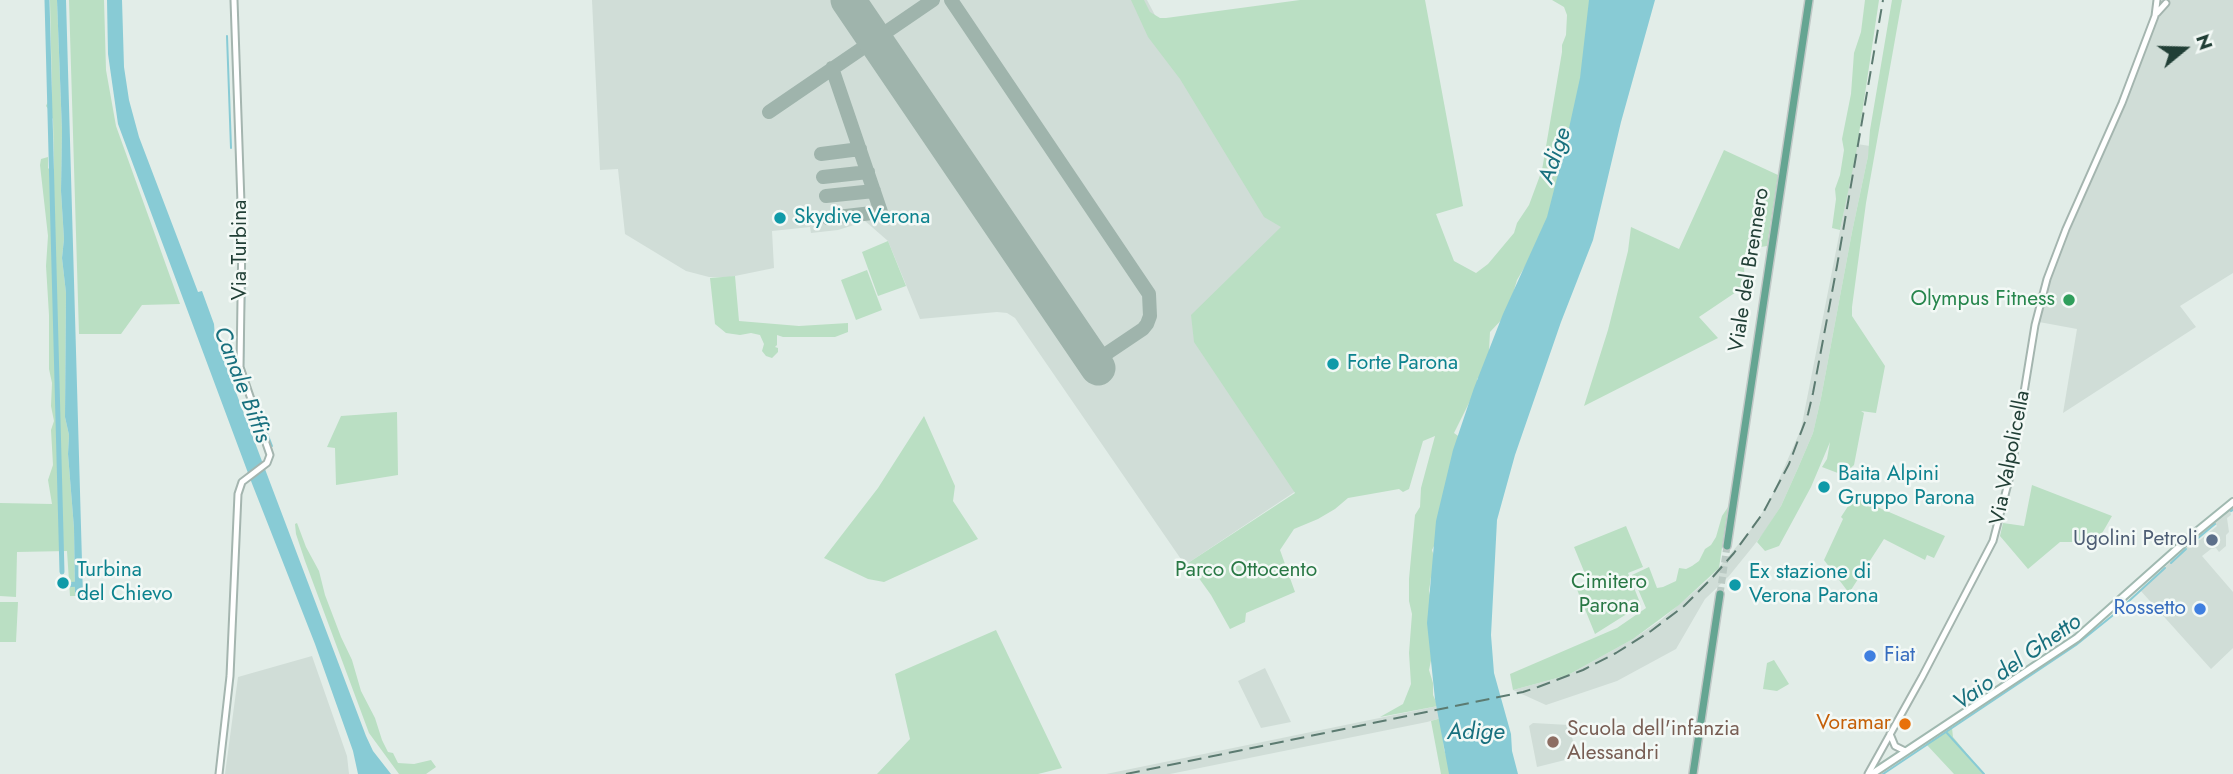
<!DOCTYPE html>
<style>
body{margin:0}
#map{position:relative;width:2233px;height:774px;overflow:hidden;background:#e2ede8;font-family:Jost,sans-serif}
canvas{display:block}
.north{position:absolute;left:2149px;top:14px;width:70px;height:70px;-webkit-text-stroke:5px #f3f9f6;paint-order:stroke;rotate:71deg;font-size:19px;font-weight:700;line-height:28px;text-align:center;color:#213f36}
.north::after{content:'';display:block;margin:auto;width:24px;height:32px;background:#213f36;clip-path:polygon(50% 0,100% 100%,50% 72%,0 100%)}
</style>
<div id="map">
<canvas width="2233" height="774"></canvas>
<div class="north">N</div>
</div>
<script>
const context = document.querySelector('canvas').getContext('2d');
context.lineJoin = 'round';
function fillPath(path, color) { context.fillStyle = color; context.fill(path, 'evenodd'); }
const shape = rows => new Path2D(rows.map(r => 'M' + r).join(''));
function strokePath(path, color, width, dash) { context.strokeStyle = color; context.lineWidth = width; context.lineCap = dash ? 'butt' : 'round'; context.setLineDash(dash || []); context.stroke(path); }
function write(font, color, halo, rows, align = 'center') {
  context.font = font + ' Jost,sans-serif'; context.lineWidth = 5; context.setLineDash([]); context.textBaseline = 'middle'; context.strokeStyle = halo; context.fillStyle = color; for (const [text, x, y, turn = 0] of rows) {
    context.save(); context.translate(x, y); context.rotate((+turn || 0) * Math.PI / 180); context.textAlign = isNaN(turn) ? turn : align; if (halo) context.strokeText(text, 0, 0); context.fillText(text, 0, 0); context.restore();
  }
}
const built = shape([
 [592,0,1147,0,1157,19,1357,205,1296,491,1185,565,1015,318,1007,313,997,312,920,319,888,241,865,221,853,222,854,225,838,230,811,233,810,227,772,231,774,268,730,277,709,277,686,271,625,234,618,169,600,170],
 [2165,0,2233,0,2233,273,2180,306,2196,327,2063,413,2077,329,2039,322,2046,292,2053,269,2129,95],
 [1857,144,1870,146,1868,156,1852,232,1821,398,1813,433,1798,468,1781,506,1763,534,1729,576,1705,599,1676,649,1617,681,1546,705,1513,690,1568,675,1633,639,1661,620,1710,578,1753,527,1770,500,1801,429],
 [2230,509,2231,515,2227,518,2229,532,2226,535,2226,546,2219,552,2216,548,2211,549,2202,556,2233,592,2233,648,2211,669,2140,590,2190,544,2196,539,2200,540,2217,526,2214,522],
 [312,656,347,756,349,774,225,774,238,677],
 [1265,668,1291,722,1261,728,1238,681],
 [1438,706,1441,718,1427,722,1170,774,1106,774],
 [1533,723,1569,725,1577,757,1537,767,1529,726]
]);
const green = shape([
 [50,0,57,0,62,131,61,191,64,239,62,258,66,293,65,417,69,435,68,454,74,528,75,596,70,596,67,551,17,552,16,597,0,596,0,503,52,504,48,480,53,465,51,430,54,421,51,406,52,383,49,369,49,315,46,266,48,236,40,165,41,159,48,157,48,168,52,172,54,168,53,119,48,113,49,110,46,106,52,92],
 [69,0,104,0,106,70,116,126,180,304,142,305,121,334,79,334],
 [1131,0,1144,0,1150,12,1160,18,1166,18,1300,0,1425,0,1463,206,1436,214,1454,261,1476,273,1488,264,1514,233,1517,223,1529,205,1542,170,1562,52,1562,45,1566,35,1567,15,1564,7,1552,0,1593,0,1589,34,1558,196,1527,263,1517,280,1507,314,1490,332,1488,369,1477,379,1477,387,1454,433,1461,438,1437,540,1432,550,1436,562,1436,575,1431,577,1429,591,1433,608,1433,651,1429,670,1433,683,1433,695,1438,706,1380,717,1403,704,1411,684,1409,653,1412,614,1409,601,1409,579,1415,515,1420,507,1421,488,1435,436,1423,441,1409,489,1403,492,1399,489,1348,498,1335,509,1318,519,1294,529,1280,550,1295,592,1246,613,1245,622,1230,629,1211,595,1188,563,1295,493,1194,342,1191,315,1281,227,1264,217,1180,79,1148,37],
 [1865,0,1879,0,1856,154,1840,230,1832,228,1836,199,1835,189,1840,175,1844,150,1842,139,1851,94,1854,53,1861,32],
 [1892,0,1902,0,1866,203,1852,307,1852,316,1885,366,1876,413,1861,411,1864,413,1854,465,1843,475,1822,467,1827,459,1830,442,1811,487,1779,546,1765,551,1757,542,1781,506,1798,468,1813,433,1821,398,1852,232,1868,156,1870,130],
 [1724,150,1778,175,1767,246,1761,247,1758,244,1752,246,1745,253,1748,265,1744,267,1745,286,1699,317,1718,338,1584,406,1608,330,1628,251,1631,227,1679,249],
 [888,241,906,286,878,296,862,252],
 [867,270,882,310,856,320,841,280],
 [735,276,739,321,799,326,848,323,848,332,835,337,783,337,777,335,777,345,775,347,778,348,778,352,772,358,766,356,762,351,764,344,760,335,751,333,740,335,726,333,715,324,710,278],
 [397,412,398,475,336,485,335,448,327,447,341,416],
 [924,416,955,486,953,501,978,539,884,582,868,579,824,558,878,488],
 [2032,485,2112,516,2097,542,2060,542,2028,569,2000,536,2003,523,2024,526],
 [1854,497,1945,536,1934,558,1927,555,1925,560,1884,539,1849,593,1824,560,1843,519,1841,517],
 [1728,507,1719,568,1679,605,1633,639,1568,675,1513,690,1510,674,1617,628,1646,608,1632,575,1649,567,1657,588,1663,587,1676,581,1679,568,1686,569,1692,566,1699,561,1705,549,1711,545,1716,537,1722,516],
 [297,523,306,547,319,571,325,595,341,637,352,660,361,691,375,718,382,740,388,752,393,753,398,763,414,764,431,760,436,767,426,774,399,774,369,733,305,561,296,534,295,524],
 [1626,526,1643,567,1628,573,1641,605,1595,634,1576,587,1588,581,1574,547],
 [0,602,18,602,16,642,0,642],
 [996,630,1062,768,1038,774,877,774,910,739,895,674],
 [1774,660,1789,684,1777,691,1763,689,1767,663],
 [1441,718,1444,749,1452,774,1441,774,1431,721],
 [1952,728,1953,737,1984,774,1954,774,1926,744]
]);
const water = shape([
 [57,0,66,0,83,597,75,596,74,528,68,454,69,435,65,417,66,293,62,258,64,239,61,191,62,131],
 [107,0,122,0,124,67,129,100,139,137,198,292,202,291,214,324,215,337,366,736,373,751,391,774,358,774,353,751,315,644,251,481,118,124,108,54],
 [1589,0,1655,0,1621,122,1593,240,1561,322,1515,455,1497,520,1491,635,1494,673,1511,734,1512,751,1518,774,1449,774,1435,699,1427,623,1436,521,1453,450,1474,388,1503,314,1547,217,1564,151,1580,78]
]);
const stream = shape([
 [227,36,231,148],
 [243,370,245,256],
 [252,395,272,446],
 [2231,511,2233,510],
 [2197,539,2215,524],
 [2171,563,2186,549],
 [1947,733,1984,774],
 [1883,774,2076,645,2117,612,2165,568]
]);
const canal = shape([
 [47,0,62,572],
 [63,585,79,584,79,582]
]);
const taxiway = shape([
 [951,0,1149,294,1150,316,1147,324,1143,329,1094,362],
 [769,112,933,0],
 [821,154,860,149],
 [823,177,868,172],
 [826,196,874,191],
 [828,218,881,212,832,68]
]);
const runway = shape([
 [848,0,1098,368]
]);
const primaryTunnel = shape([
 [1720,594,1727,546]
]);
const tertiary = shape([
 [2157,13,2166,3],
 [1890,734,1895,746,1905,751],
 [219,774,230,676,238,494,242,482,267,463,270,455,240,367,242,232,234,0],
 [1868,774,1922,677,1993,541,2011,472,2035,325,2047,279,2066,229,2122,103,2155,16,2157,0]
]);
const secondary = shape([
 [1872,774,2077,638,2195,533,2233,502]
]);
const primary = shape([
 [1727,546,1809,0],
 [1693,774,1720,594]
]);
const rail = shape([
 [1126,774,1523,692,1538,687,1583,670,1616,653,1651,631,1684,606,1711,579,1734,553,1763,513,1789,464,1808,414,1813,393,1837,266,1883,0]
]);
const markers = [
 [780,218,7,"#0f9aa8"],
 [2069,300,7,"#2e9e5b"],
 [1333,364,7,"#0f9aa8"],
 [1824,487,7,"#0f9aa8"],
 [2212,540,7,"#5c6f8a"],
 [63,583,7,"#0f9aa8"],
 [1735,585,7,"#0f9aa8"],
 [2200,609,7,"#3f7fe0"],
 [1870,656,7,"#3f7fe0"],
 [1905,724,7,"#e8710a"],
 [1553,742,7,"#8d6e63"]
];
const cultureNames = [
 ["Skydive Verona",794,218],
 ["Forte Parona",1347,364],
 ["Baita Alpini",1838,475],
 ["Gruppo Parona",1838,499],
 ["Turbina",77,571],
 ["del Chievo",77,595],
 ["Ex stazione di",1749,573],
 ["Verona Parona",1749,597]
];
const streetNames = [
 ["Via Turbina",241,250,-90],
 ["Viale del Brennero",1750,270,-81],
 ["Via Valpolicella",2011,458,-79]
];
const leisureNames = [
 ["Olympus Fitness",2055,300]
];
const serviceNames = [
 ["Ugolini Petroli",2198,540]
];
const parkNames = [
 ["Parco Ottocento",1246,571],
 ["Cimitero",1609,583],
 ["Parona",1609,607]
];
const shopNames = [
 ["Rossetto",2186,609],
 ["Fiat",1884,656,"left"]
];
const foodNames = [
 ["Voramar",1891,724]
];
const educationNames = [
 ["Scuola dell'infanzia",1567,730],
 ["Alessandri",1567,754]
];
const waterNames = [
 ["Adige",1556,156,-71],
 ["Canale Biffis",241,385,69],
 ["Vaio del Ghetto",2018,663,-35],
 ["Adige",1476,733]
];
fillPath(built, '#d0ddd7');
fillPath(green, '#badfc3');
fillPath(water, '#88cbd5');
strokePath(stream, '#88cbd5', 2);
strokePath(canal, '#88cbd5', 5);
strokePath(taxiway, '#9fb4ac', 14);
strokePath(runway, '#9fb4ac', 35);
strokePath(primaryTunnel, '#bbcac4', 7, [7, 3.5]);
strokePath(tertiary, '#a4b5af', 9);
strokePath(secondary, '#a0b9b0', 10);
strokePath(primary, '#c1c9c7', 10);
strokePath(tertiary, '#fff', 5);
strokePath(secondary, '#fff', 6);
strokePath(primary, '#65a592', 7);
strokePath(rail, '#5c7b71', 2, [14, 7]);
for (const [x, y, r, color] of markers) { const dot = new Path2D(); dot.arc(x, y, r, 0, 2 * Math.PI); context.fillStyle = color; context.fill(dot); strokePath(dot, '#f3f9f6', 2.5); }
write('21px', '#0d838f', '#f3f9f6', cultureNames, 'left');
write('21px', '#213f36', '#f3f9f6', streetNames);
write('21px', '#27864d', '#f3f9f6', leisureNames, 'right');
write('21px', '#4e5e75', '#f3f9f6', serviceNames, 'right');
write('21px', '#297845', '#f3f9f6', parkNames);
write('21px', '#366cbe', '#f3f9f6', shopNames, 'right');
write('21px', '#c56008', '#f3f9f6', foodNames, 'right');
write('21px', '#785e54', '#f3f9f6', educationNames, 'left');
write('italic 23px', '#18707e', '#f3f9f6', waterNames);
</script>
